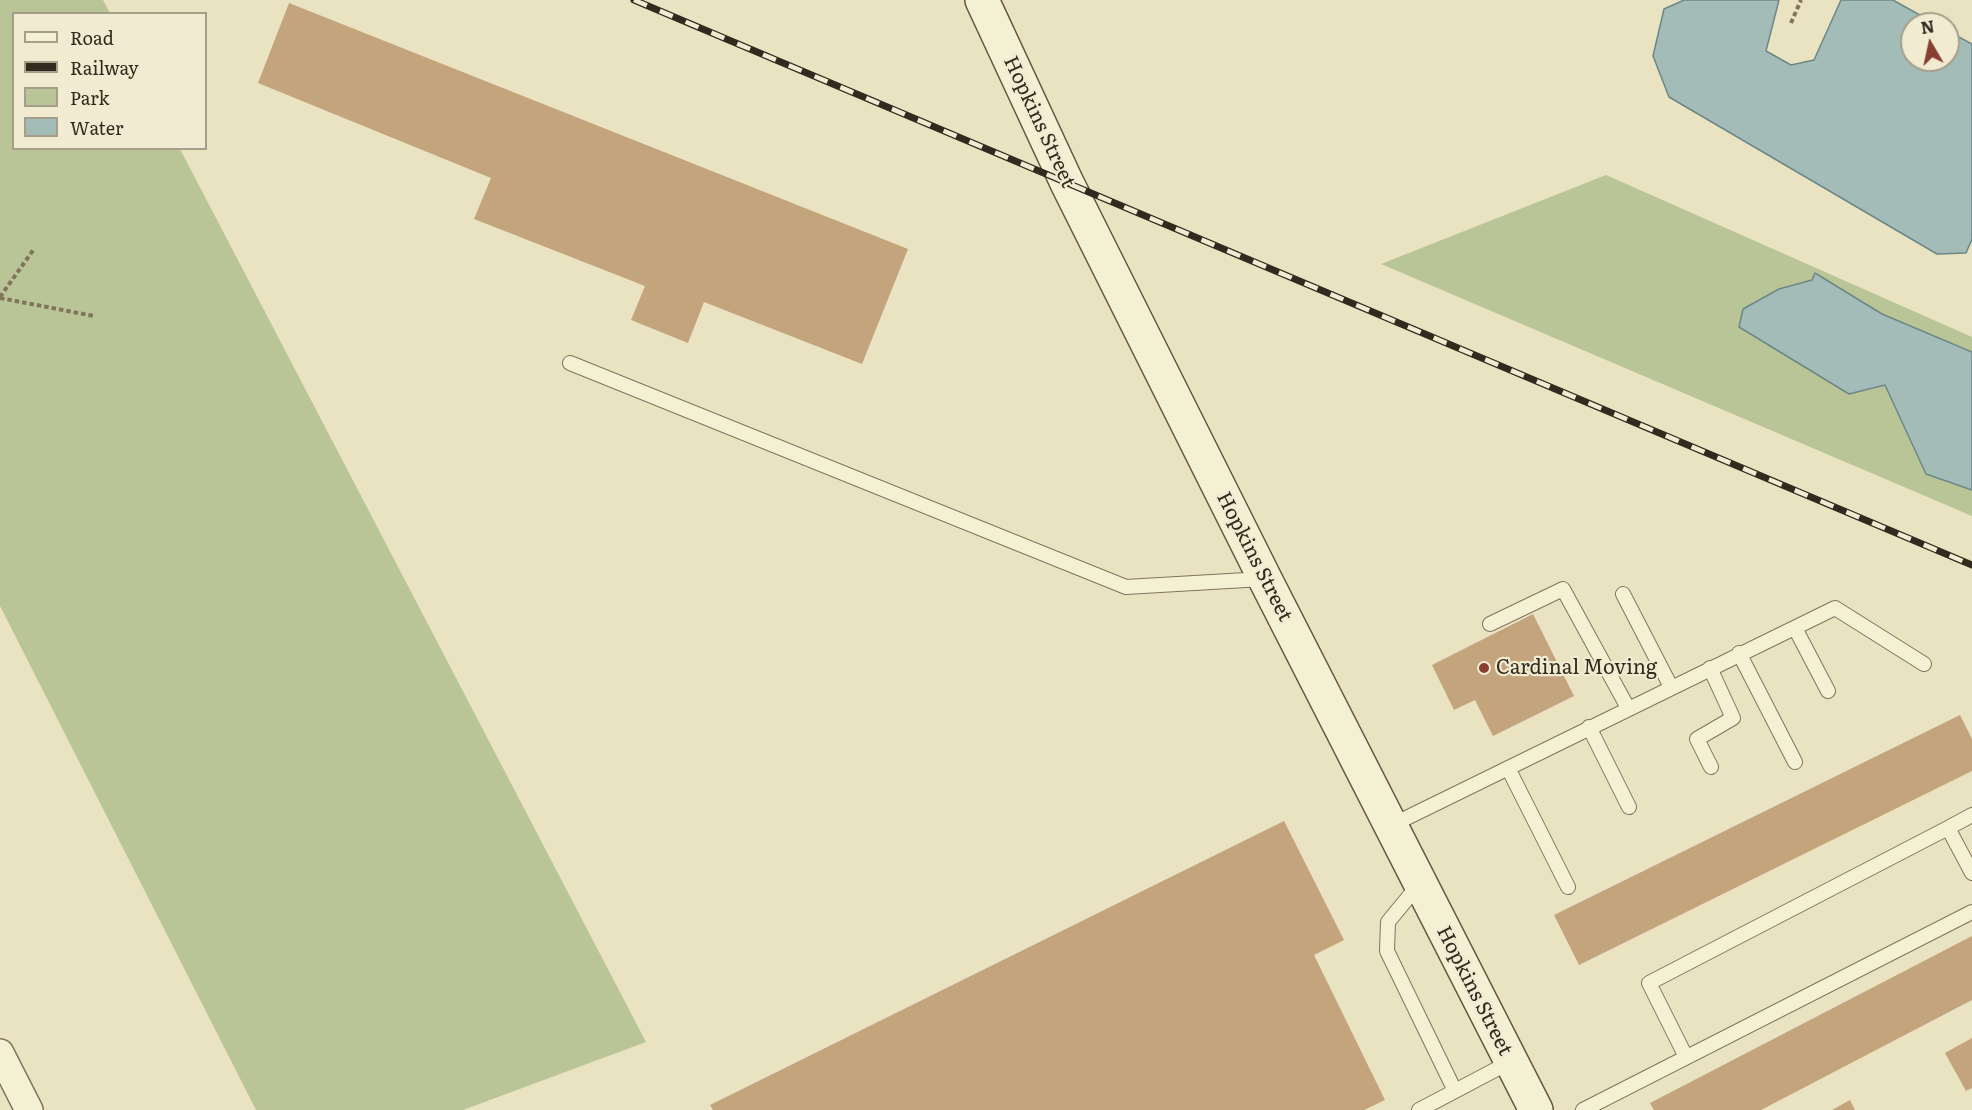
<!DOCTYPE html>
<style>
body{margin:0}
#map{position:relative;width:1972px;height:1110px;overflow:hidden;background:#e9e3c2;font-family:Literata,serif}
canvas{display:block}
.legend{position:absolute;left:12px;top:12px;width:195px;height:138px;box-sizing:border-box;background:#f1ecd1;border:2px solid #a59e89;margin:0;padding:8px 10px;list-style:none;font-size:18px;color:#322a1e}
.legend li{display:flex;align-items:center;gap:12px;height:30px}
.legend b{width:30px;border:2px solid #a59e89}
.north{position:absolute;left:1900px;top:12px;width:60px;height:60px;box-sizing:border-box;background:#f1ecd1;border:2px solid #a59e89;border-radius:50%;rotate:351deg;font-size:16px;font-weight:700;line-height:24px;text-align:center;color:#322a1e}
.north::after{content:'';display:block;margin:auto;width:21px;height:27px;background:#893e32;clip-path:polygon(50% 0,100% 100%,50% 72%,0 100%)}
</style>
<div id="map">
<canvas width="1972" height="1110"></canvas>
<ul class="legend">
<li><b style="height:8px;background:#f4f0d4"></b>Road</li>
<li><b style="height:8px;background:#322a1e"></b>Railway</li>
<li><b style="height:16px;background:#b9c597"></b>Park</li>
<li><b style="height:16px;background:#a4bcb8"></b>Water</li>
</ul>
<div class="north">N</div>
</div>
<script>
const context = document.querySelector('canvas').getContext('2d');
context.lineJoin = 'round';
function fillPath(path, color) { context.fillStyle = color; context.fill(path, 'evenodd'); }
const shape = rows => new Path2D(rows.map(r => 'M' + r).join(''));
function strokePath(path, color, width, dash) { context.strokeStyle = color; context.lineWidth = width; context.lineCap = dash ? 'butt' : 'round'; context.setLineDash(dash || []); context.stroke(path); }
function write(font, color, halo, rows, align = 'center') {
  context.font = font + ' Literata,serif'; context.lineWidth = 4.5; context.setLineDash([]); context.textBaseline = 'middle'; context.strokeStyle = halo; context.fillStyle = color; for (const [text, x, y, turn = 0] of rows) {
    context.save(); context.translate(x, y); context.rotate((+turn || 0) * Math.PI / 180); context.textAlign = isNaN(turn) ? turn : align; if (halo) context.strokeText(text, 0, 0); context.fillText(text, 0, 0); context.restore();
  }
}
const green = shape([
 [0,0,103,0,110,13,14,14,14,148,180,149,646,1042,463,1110,256,1110,0,606],
 [1606,175,1972,337,1972,516,1381,264]
]);
const water = shape([
 [1684,0,1779,0,1766,51,1791,65,1814,60,1841,0,1893,0,1936,24,1912,24,1912,60,1948,60,1948,31,1972,44,1972,239,1966,253,1937,254,1669,97,1653,56,1664,9,1684,0],
 [1815,273,1882,314,1972,352,1972,490,1926,474,1885,385,1849,394,1739,327,1743,309,1779,289,1812,280,1815,273]
]);
const building = shape([
 [289,3,908,249,862,364,704,302,688,343,631,320,645,286,474,219,491,178,258,83],
 [1533,614,1574,696,1493,736,1475,700,1454,710,1432,665],
 [1960,715,1972,739,1972,771,1579,965,1554,915],
 [1284,821,1344,940,1314,955,1385,1100,1364,1110,713,1110,710,1105],
 [1972,936,1972,1000,1761,1110,1654,1110,1650,1103],
 [1972,1038,1972,1088,1966,1091,1945,1053],
 [1850,1100,1855,1110,1832,1110]
]);
const path = shape([
 [1791,23,1801,0],
 [0,297,34,249],
 [0,298,94,316]
]);
const lane = shape([
 [570,363,1126,587,1263,579],
 [1623,594,1671,687],
 [1490,624,1563,589,1628,708],
 [1795,628,1828,691],
 [1739,653,1795,762],
 [1710,668,1733,718,1697,739,1711,767],
 [1589,727,1629,807],
 [1508,768,1568,887],
 [1972,815,1948,828,1972,873],
 [1390,826,1835,608,1924,664],
 [1420,883,1388,922,1387,951,1455,1091],
 [1686,1057,1649,983,1948,828],
 [1419,1110,1510,1062],
 [1583,1110,1972,912]
]);
const street = shape([
 [0,1053,29,1110]
]);
const secondary = shape([
 [982,0,1067,183,1265,579,1536,1110]
]);
const rail = shape([
 [634,0,1972,565]
]);
const markers = [
 [1484,668,6,"#893e32"]
];
const streetNames = [
 ["Hopkins Street",1039,122,65],
 ["Hopkins Street",1254,557,63],
 ["Hopkins Street",1474,991,63]
];
const poiNames = [
 ["Cardinal Moving",1496,668]
];
fillPath(green, '#b9c597');
fillPath(water, '#a4bcb8');
strokePath(water, '#6c8886', 1.5);
fillPath(building, '#c3a47c');
strokePath(lane, '#80755b', 16);
strokePath(street, '#80755b', 30);
strokePath(secondary, '#62563e', 36);
strokePath(path, '#80755b', 4, [4.5, 3]);
strokePath(lane, '#f4f0d4', 14);
strokePath(street, '#f4f0d4', 27);
strokePath(secondary, '#f4f0d4', 33);
strokePath(rail, '#322a1e', 7);
strokePath(rail, '#f1ecd1', 4.5, [14]);
for (const [x, y, r, color] of markers) { const dot = new Path2D(); dot.arc(x, y, r, 0, 2 * Math.PI); context.fillStyle = color; context.fill(dot); strokePath(dot, '#f1ecd1', 2); }
write('20px', '#322a1e', '#f1ecd1', streetNames);
write('20px', '#322a1e', '#f1ecd1', poiNames, 'left');
</script>
